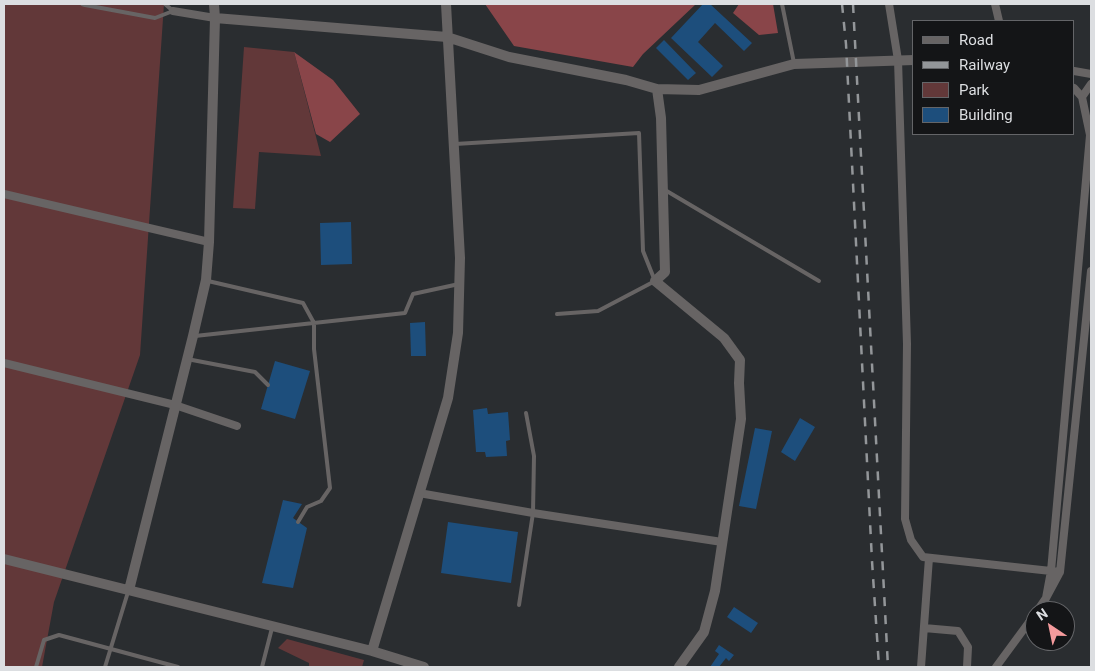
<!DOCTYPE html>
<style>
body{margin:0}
#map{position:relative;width:1095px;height:671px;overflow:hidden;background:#2a2d30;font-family:Roboto,sans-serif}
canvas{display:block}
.frame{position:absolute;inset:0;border:5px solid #dcdee1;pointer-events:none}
.legend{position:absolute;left:912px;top:20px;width:162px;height:115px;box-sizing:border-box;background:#141517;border:1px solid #646568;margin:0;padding:6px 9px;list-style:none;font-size:15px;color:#dcdee1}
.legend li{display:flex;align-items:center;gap:10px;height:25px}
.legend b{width:25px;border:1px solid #646568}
.north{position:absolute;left:1025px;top:601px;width:50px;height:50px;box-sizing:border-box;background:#141517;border:1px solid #646568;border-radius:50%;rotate:326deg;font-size:14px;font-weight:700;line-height:20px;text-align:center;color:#dcdee1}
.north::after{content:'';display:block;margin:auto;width:18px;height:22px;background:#f59b9d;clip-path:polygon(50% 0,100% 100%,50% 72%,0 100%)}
</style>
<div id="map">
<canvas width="1095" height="671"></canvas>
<div class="frame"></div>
<ul class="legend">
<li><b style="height:6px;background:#676464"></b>Road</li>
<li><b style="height:6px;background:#939699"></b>Railway</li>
<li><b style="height:14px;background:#623839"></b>Park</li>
<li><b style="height:14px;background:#1d4e7c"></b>Building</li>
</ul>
<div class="north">N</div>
</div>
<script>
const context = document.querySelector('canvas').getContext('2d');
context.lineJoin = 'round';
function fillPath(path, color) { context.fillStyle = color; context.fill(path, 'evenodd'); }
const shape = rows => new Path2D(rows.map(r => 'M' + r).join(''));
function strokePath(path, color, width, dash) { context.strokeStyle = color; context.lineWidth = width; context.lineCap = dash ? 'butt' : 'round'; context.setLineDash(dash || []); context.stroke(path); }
const green = shape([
 [4,4,164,4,140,355,54,602,42,667,4,667],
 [244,47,294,52,321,156,259,152,255,209,233,208],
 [287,639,364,660,362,667,309,667,309,663,278,648]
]);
const forest = shape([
 [485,4,696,4,643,54,633,67,514,46],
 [739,4,773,4,778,33,759,35,733,13],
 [294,52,333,80,360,114,330,142,316,134]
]);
const building = shape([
 [703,4,710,4,752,43,744,51,715,23,698,42,723,66,712,77,671,38],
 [664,40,696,73,688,80,656,48],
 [351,222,352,264,321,265,320,223],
 [425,322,426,356,411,356,410,323],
 [275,361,310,371,295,419,261,409],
 [487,408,488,414,508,412,510,440,506,441,507,456,486,457,485,452,476,452,473,410],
 [800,418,815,427,795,461,781,452],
 [755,428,772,431,756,509,739,506],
 [283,500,302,504,293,518,307,528,293,588,262,583],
 [448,522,518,532,511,583,441,573],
 [734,607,758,623,751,633,727,617],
 [719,645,734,655,729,661,726,658,719,667,710,667,719,654,715,651]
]);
const service = shape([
 [82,4,85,5,155,18,173,11,165,4],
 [782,4,794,63],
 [455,144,639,133,643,251,655,281,598,311,557,314],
 [665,190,819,281],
 [208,281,303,303,314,323,314,349,330,488,321,501,307,507,298,522],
 [195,336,405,313,413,294,459,284],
 [187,359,255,372,268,385],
 [519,605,533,513,534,456,526,413],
 [36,667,44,640,59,635,178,667],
 [105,667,128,592],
 [262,667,272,628]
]);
const minor = shape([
 [889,4,898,60,907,344,905,519,911,540,923,557,1060,572],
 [995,4,999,21],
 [173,11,215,18],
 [1074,71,1091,74],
 [1082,97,1091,84],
 [4,194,209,242],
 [4,363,175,405,237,426],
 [419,493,533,513,722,542],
 [1046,598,1051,571,1090,135,1082,97,1074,88],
 [1037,611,1046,598,1060,572,1091,271],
 [924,628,958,631,968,647,967,667],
 [921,667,929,558],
 [996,667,1035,614]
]);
const tertiary = shape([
 [215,18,447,37,509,57,626,80,657,89,699,90,794,64,914,60],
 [657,89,661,118,665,272,655,281,724,338,740,360,739,383,741,419,715,591,704,632,679,667],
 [4,559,372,651,424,667],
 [129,590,193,336,206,280,209,242,215,18,214,4],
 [372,651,448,398,458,333,460,258,446,4]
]);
const rail = shape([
 [842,4,846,44,872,561,879,667],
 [853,4,888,667]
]);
fillPath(green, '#623839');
fillPath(forest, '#894549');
fillPath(building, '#1d4e7c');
strokePath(service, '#676464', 4);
strokePath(minor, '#676464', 8);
strokePath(tertiary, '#676464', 10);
strokePath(rail, '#939699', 2.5, [9, 9]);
</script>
